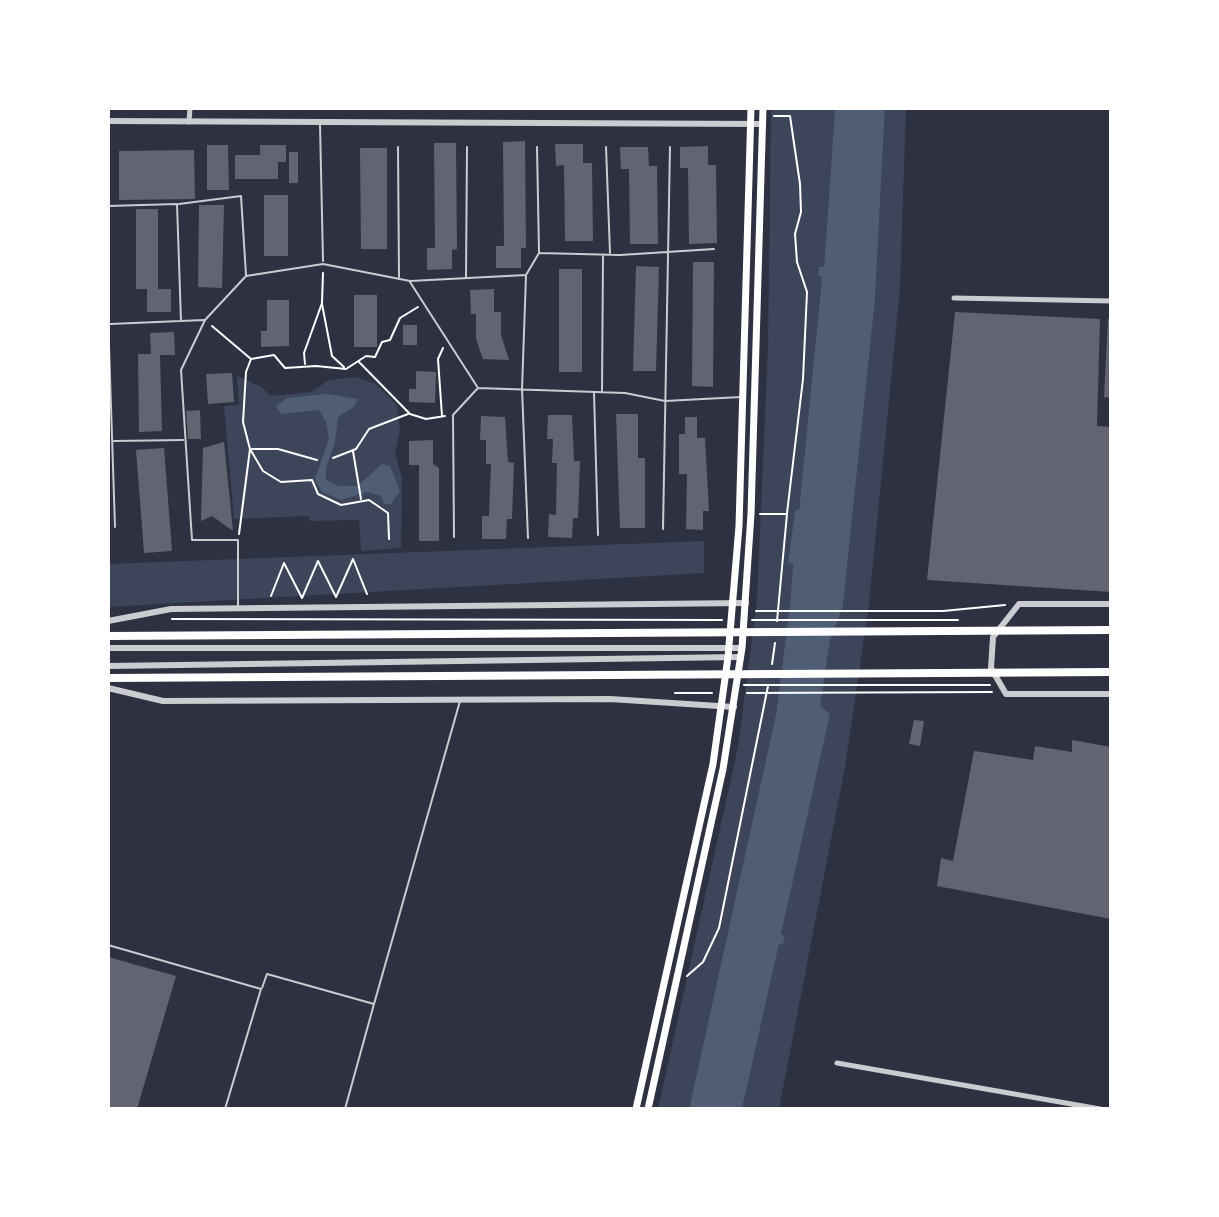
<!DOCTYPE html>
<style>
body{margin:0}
#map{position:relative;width:1219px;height:1217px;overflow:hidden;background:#2d3142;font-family:"Work Sans",sans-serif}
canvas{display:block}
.frame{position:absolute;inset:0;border:110px solid #fff;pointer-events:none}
</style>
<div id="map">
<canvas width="1219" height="1217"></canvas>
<div class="frame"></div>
</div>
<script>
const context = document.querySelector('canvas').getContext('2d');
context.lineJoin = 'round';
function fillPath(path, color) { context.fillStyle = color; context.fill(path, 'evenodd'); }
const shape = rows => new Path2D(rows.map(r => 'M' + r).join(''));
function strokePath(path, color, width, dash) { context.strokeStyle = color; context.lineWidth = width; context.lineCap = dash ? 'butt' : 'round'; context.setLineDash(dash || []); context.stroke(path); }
const green = shape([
 [771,108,835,108,824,267,819,267,818,275,822,276,799,510,795,510,788,563,793,564,790,605,776,714,689,1109,658,1109,738,747,757,600,768,346],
 [885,108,906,108,900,288,869,604,845,767,779,1109,742,1109,779,943,785,936,781,935,830,641,843,606,875,300],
 [237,376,260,386,271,396,311,392,329,380,356,377,376,384,397,405,400,430,395,453,402,478,401,548,361,551,359,520,310,521,309,516,234,519,224,406,239,405],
 [704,541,704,573,108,607,108,564]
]);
const water = shape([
 [835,108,885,108,875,300,843,606,830,641,820,706,830,714,781,934,785,936,783,944,779,944,742,1109,689,1109,776,714,790,605,793,564,788,563,795,510,799,510,822,277,818,276,819,267,824,267],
 [326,394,358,399,354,407,338,417,335,442,326,468,326,480,339,486,358,486,382,464,390,466,400,491,391,504,384,504,381,496,367,492,341,500,322,492,315,479,329,439,326,422,319,410,281,414,276,406,287,398]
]);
const building = shape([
 [525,141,526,248,521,248,521,268,496,268,496,246,504,246,503,142],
 [434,143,456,143,457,249,452,250,452,269,427,270,427,248,435,248],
 [555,144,583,144,583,163,592,163,593,241,565,241,564,165,556,166],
 [207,145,228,145,229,190,207,190],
 [260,145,286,145,286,162,278,162,278,179,235,179,235,155,260,155],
 [708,146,708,165,716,165,717,243,689,244,688,168,680,168,680,147],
 [620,147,648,147,649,166,657,166,658,244,630,244,629,169,621,169],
 [360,148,387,148,387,249,361,249],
 [194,150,195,199,119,200,119,151],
 [289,152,298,152,298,183,289,183],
 [264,195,288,195,288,256,264,256],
 [199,205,224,205,222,288,198,287],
 [136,209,158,209,158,289,171,289,171,312,147,312,147,289,136,289],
 [693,262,714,262,713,387,692,386],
 [636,266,659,267,656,371,633,371],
 [559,269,582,269,582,372,559,372],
 [494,289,494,312,501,312,501,335,509,360,483,359,476,339,476,314,471,314,470,290],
 [354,295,377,295,377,347,354,347],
 [267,300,289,300,289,346,261,347,261,331,267,331],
 [955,312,1100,319,1097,426,1111,427,1111,592,927,580],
 [1108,318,1111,318,1111,398,1104,397],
 [403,325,417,325,417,345,403,345],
 [174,332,175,355,160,355,162,431,139,432,138,354,151,354,150,333],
 [416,371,436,372,435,403,409,402,409,389,416,389],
 [232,373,234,402,208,404,206,374],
 [200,410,201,439,188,439,186,411],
 [616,414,638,414,638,458,645,458,645,528,620,528],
 [548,415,572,415,574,461,580,461,578,518,573,518,572,538,548,537,549,514,556,515,557,463,552,463,553,439,547,439],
 [481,416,505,417,508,462,514,463,512,519,507,519,506,539,482,539,482,516,489,516,491,464,486,464,486,440,480,440],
 [685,417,697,417,697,438,705,438,709,511,703,511,703,530,686,529,687,474,679,474,679,434,685,434],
 [433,440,433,464,439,468,439,541,419,541,419,465,409,465,409,441],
 [224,442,233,531,212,516,201,521,203,448],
 [164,448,172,551,144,553,136,450],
 [914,720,924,721,920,746,909,744],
 [1072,740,1111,747,1111,919,937,886,941,858,953,861,974,751,1033,760,1035,746,1072,752],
 [108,957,176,976,137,1109,108,1109]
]);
const path = shape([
 [774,116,790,116,800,184,801,212,795,234,797,262,807,292,803,379,787,513],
 [322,304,332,356,344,367],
 [212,326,251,359,274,355,285,368,316,366,346,369,366,356,375,357,382,342,390,340,400,318,418,307],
 [251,359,246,372,243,422,250,449,263,471,281,482,312,480,318,494,341,505,369,500,388,513,389,539],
 [359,362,410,414,426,419,445,416],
 [305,364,304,353,322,303,323,273],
 [442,416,438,359,443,348],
 [353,451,361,499],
 [333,458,356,449,369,429,408,414],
 [760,514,787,514,777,621],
 [239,534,250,449,278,449,317,460],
 [271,596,284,563,302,598,318,561,336,597,353,559,367,594],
 [756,611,943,611,1005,605],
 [172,619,722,620],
 [752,620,958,620],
 [772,664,775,643],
 [744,685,990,685],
 [675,693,712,693],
 [747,693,992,692],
 [687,976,703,962,719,928,768,686]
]);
const service = shape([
 [320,124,323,261],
 [398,147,399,277],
 [537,147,539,252],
 [606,147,610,253],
 [179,204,241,196,246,275],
 [108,206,177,204,181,321],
 [526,276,522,389,528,538],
 [466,277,467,147],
 [410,282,478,388,625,393,665,401,741,397],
 [108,316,115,527],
 [110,324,204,320],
 [602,392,603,255],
 [594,393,598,535],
 [114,441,183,440],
 [663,529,670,147],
 [454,537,453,415,477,389],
 [238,608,238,540,192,540,181,370,205,320,246,276,323,264,410,281,526,275,539,253,620,255,714,249],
 [108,945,261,989,225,1109],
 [262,988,267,974,374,1004,345,1109],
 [374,1004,460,701]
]);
const minor = shape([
 [189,122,190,108],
 [954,298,1111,301],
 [837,1063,1100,1109]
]);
const tertiary = shape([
 [108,121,762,124],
 [1111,604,1019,604,993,637,991,668,1006,694,1111,694],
 [108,621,171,609,746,603],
 [108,648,742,648],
 [108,666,740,657],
 [108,688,163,701,610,699,734,707]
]);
const secondary = shape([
 [636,1109,713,764,728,657,739,526,751,108],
 [648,1109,723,769,742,648,751,514,763,108]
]);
const primary = shape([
 [108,636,1111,630],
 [108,678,1111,672]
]);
fillPath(green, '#3c4559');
fillPath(water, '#4f5d75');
fillPath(building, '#626471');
strokePath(path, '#fff', 2);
strokePath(service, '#caccd0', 2);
strokePath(minor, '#caccd0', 5);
strokePath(tertiary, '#caccd0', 6);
strokePath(secondary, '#fff', 7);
strokePath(primary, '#fff', 8);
</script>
